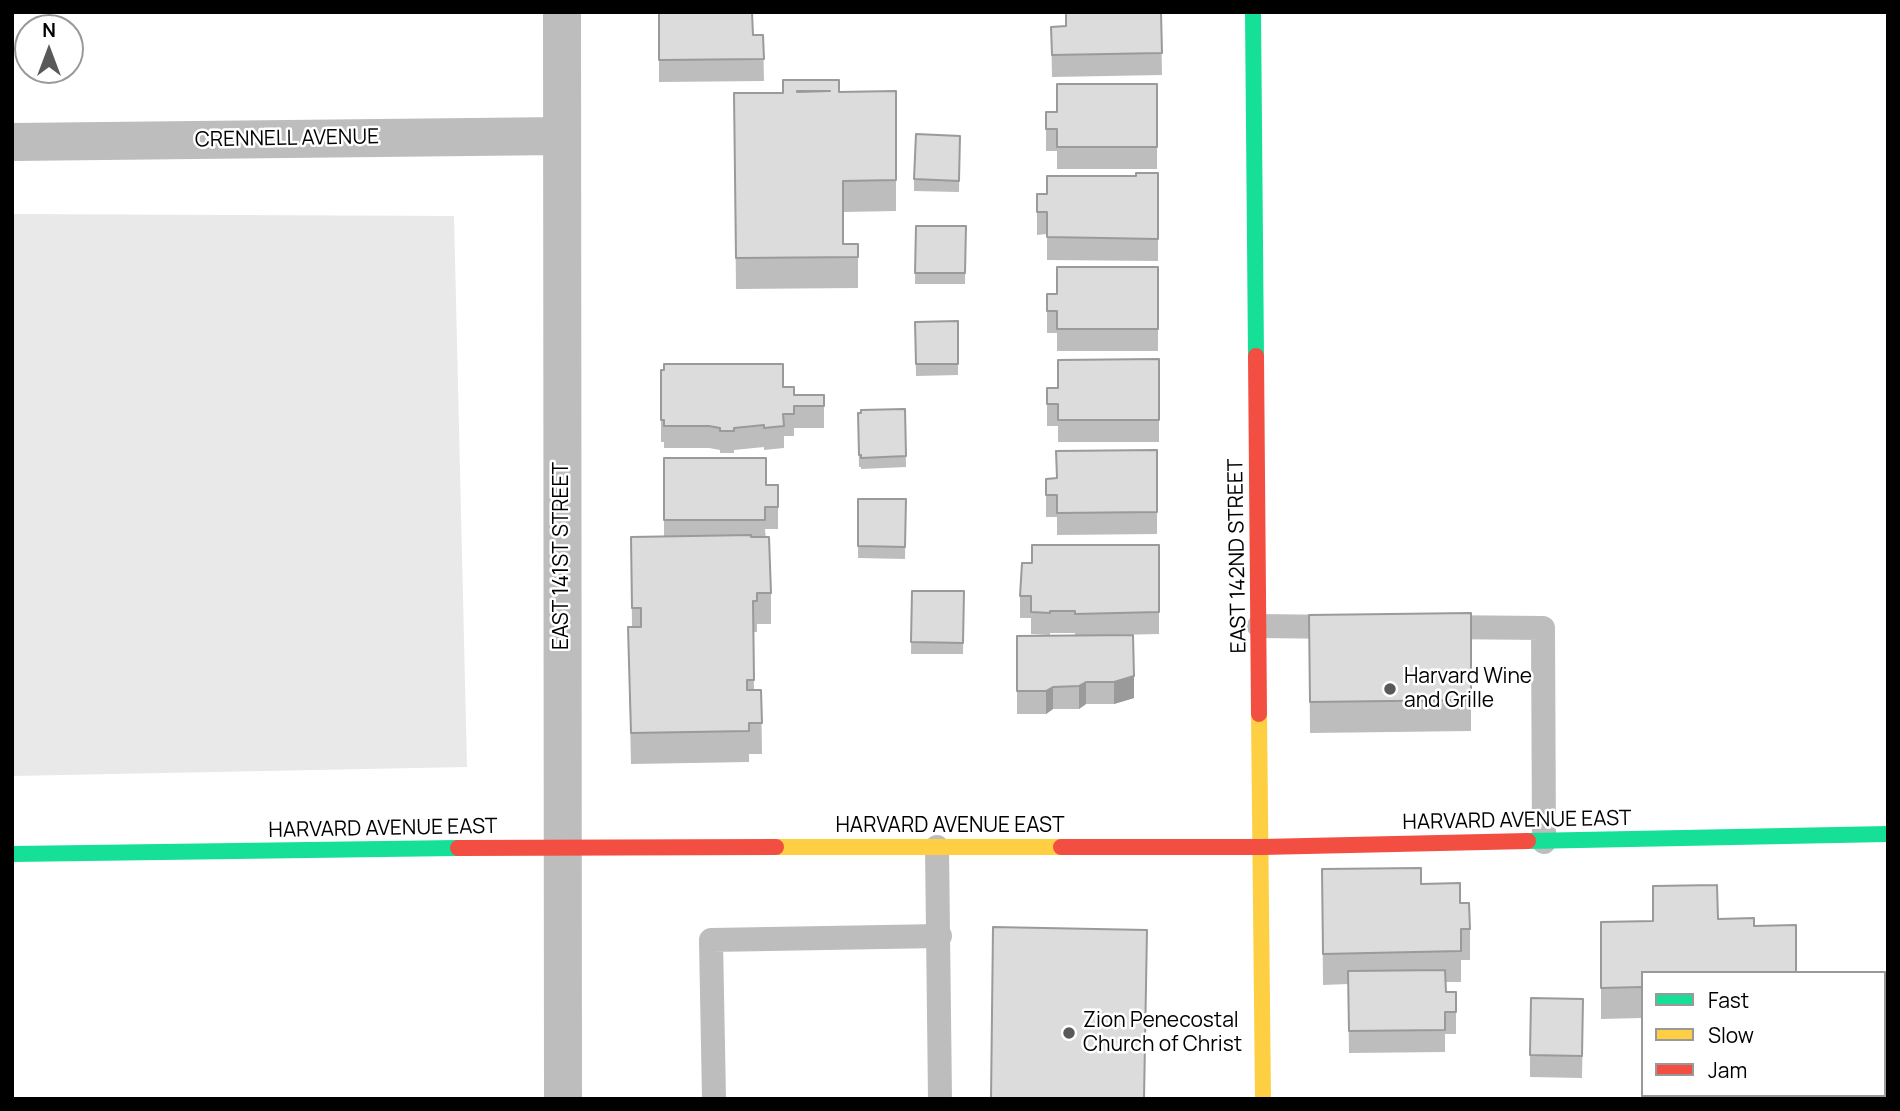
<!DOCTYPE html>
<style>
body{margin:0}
#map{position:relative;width:1900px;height:1111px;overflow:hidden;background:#fff;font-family:Manrope,sans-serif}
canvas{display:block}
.frame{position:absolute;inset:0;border:14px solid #000;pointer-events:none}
.legend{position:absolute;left:1641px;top:971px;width:245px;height:126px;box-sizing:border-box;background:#fff;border:2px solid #999;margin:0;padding:9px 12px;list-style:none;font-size:21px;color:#000}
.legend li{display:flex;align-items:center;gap:14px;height:35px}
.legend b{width:35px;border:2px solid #999}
.north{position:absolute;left:14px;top:14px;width:70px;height:70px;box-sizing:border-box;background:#fff;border:2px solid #999;border-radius:50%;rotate:0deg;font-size:19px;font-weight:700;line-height:28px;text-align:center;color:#000}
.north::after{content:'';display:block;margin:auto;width:24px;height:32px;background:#595959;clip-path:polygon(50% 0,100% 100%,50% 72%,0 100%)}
</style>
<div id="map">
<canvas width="1900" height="1111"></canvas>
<div class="frame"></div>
<ul class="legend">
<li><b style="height:9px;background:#16e098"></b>Fast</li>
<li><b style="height:9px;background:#ffcf43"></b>Slow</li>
<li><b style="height:9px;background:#f24e42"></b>Jam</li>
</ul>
<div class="north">N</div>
</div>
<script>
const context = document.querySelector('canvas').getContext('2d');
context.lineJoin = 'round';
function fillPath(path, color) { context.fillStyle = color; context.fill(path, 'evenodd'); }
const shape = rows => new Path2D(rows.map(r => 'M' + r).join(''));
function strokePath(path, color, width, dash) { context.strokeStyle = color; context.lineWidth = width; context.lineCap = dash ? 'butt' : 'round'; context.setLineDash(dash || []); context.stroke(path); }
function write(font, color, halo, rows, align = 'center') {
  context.font = font + ' Manrope,sans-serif'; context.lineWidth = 5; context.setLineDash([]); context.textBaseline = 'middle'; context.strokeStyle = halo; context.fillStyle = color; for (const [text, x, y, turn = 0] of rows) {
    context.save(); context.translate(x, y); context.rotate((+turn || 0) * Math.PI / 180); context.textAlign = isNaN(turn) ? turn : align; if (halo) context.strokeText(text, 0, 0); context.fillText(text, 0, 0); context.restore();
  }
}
const green = shape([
 [12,214,454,216,467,767,12,776]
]);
const lane = shape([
 [1259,626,1343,627],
 [1438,627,1543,628,1544,842],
 [937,847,940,1099],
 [1884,1057,1888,1056],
 [714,1099,711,940,940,936],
 [1679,1099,1681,1095]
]);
const street = shape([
 [562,12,563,1099],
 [12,142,562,136]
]);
const fast = shape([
 [1253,12,1256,356],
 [1528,841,1888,834],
 [12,854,458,848]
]);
const slow = shape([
 [1259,714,1263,1099],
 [776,847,1061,847]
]);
const jam = shape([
 [1256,356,1259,714],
 [1061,847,1262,847,1528,841],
 [458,848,776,847]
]);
const wall = shape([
 [659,12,753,35,763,35,764,81,659,82],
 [1161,12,1162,75,1052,77,1051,27,1066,26],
 [783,80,839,92,896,91,896,211,843,212,843,244,858,244,858,288,736,289,734,93,783,93],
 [797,91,830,91,797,92],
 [1157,84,1157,169,1057,169,1057,151,1046,151,1046,112,1057,112],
 [960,136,959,192,914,191,914,179],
 [1158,173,1158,261,1047,260,1047,234,1037,235,1037,194,1047,194,1136,176],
 [916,226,966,226,965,284,915,284],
 [1158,267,1158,351,1057,351,1057,333,1047,333,1047,294,1057,294],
 [958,321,958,375,916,376,915,322],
 [1159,359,1159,442,1058,442,1058,426,1047,426,1047,388,1058,388],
 [661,370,783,387,794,395,824,395,824,428,794,428,794,436,784,436,784,448,764,450,764,447,734,450,734,453,720,453,720,450,709,448,664,448,664,442,661,442],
 [905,409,906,467,861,469,861,467,859,467,858,413],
 [1157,450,1157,534,1057,535,1057,517,1046,517,1046,479,1056,478],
 [664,458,766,485,778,485,778,529,765,529,771,593,771,624,757,624,757,632,753,632,754,690,761,690,762,754,749,754,749,762,631,764,628,627,632,627,631,537,664,536],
 [858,499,906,499,905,559,858,558],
 [1159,545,1159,634,1116,635,1134,698,1114,704,1086,704,1079,709,1053,709,1046,714,1017,714,1017,636,1075,635,1075,633,1050,633,1050,635,1031,634,1031,618,1020,618,1020,596,1032,563],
 [912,591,964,591,963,654,911,654],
 [1471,613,1471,731,1310,733,1309,615],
 [1322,869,1421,884,1460,903,1470,929,1470,960,1461,960,1461,982,1445,982,1446,992,1456,992,1456,1034,1445,1034,1445,1052,1349,1053,1348,984,1323,985],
 [1653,921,1643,973,1643,1056,1642,1018,1601,1019,1601,922],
 [1583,1021,1582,1078,1530,1077,1530,1055]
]);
const shadedWall = shape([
 [1134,676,1134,698,1114,704,1114,682],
 [1086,682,1086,704,1079,709,1079,686],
 [1053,687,1053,709,1046,714,1046,691]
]);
const building = shape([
 [659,12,752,12,753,35,763,35,764,59,659,60,659,12],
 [1066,12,1161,12,1162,53,1052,55,1051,27,1066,26,1066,12],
 [783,80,839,80,839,92,896,91,896,180,843,181,843,244,858,244,858,257,736,258,734,93,783,93,783,80],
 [797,91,830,91,797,92,797,91],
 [1057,84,1157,84,1157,147,1057,147,1057,129,1046,129,1046,112,1057,112,1057,84],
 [916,134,960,136,959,181,914,179,916,134],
 [1136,173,1158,173,1158,239,1047,237,1047,212,1037,212,1037,194,1047,194,1047,176,1136,176,1136,173],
 [916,226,966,226,965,273,915,273,916,226],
 [1057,267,1158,267,1158,329,1057,329,1057,311,1047,311,1047,294,1057,294,1057,267],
 [958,321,958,364,916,364,915,322,958,321],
 [1159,359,1159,420,1058,420,1058,404,1047,404,1047,388,1058,388,1058,360,1159,359],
 [664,364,783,364,783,387,794,387,794,395,824,395,824,406,794,406,794,414,783,414,784,426,764,428,764,425,734,428,734,431,720,431,720,428,709,426,664,426,664,420,661,420,661,370,664,370,664,364],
 [905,409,906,456,861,458,861,455,859,455,858,413,861,413,861,410,905,409],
 [1157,450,1157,512,1057,513,1057,495,1046,495,1046,479,1057,478,1056,451,1157,450],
 [664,458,766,458,766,485,778,485,778,507,765,507,765,520,664,520,664,458],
 [858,499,906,499,905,547,858,546,858,499],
 [751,535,751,537,769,537,771,593,757,593,757,601,753,601,754,680,747,680,747,690,761,690,762,723,749,723,749,731,631,733,628,627,641,627,641,608,632,608,631,537,751,535],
 [1032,545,1159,545,1159,612,1075,614,1075,611,1050,611,1050,613,1031,612,1031,596,1020,596,1022,563,1032,563,1032,545],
 [912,591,964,591,963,643,911,642,912,591],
 [1471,613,1471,700,1310,702,1309,615,1471,613],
 [1133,635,1134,676,1114,682,1086,682,1079,686,1053,687,1046,691,1017,691,1017,636,1133,635],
 [1421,868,1421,884,1460,883,1460,903,1469,903,1470,929,1461,929,1461,951,1323,954,1322,869,1421,868],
 [1717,885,1718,919,1754,918,1754,926,1796,925,1796,973,1643,973,1643,1025,1642,987,1601,988,1601,922,1653,921,1653,886,1717,885],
 [993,927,1147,930,1144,1099,991,1099,993,927],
 [1445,970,1446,992,1456,992,1456,1012,1445,1012,1445,1030,1349,1031,1348,971,1445,970],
 [1531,998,1583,999,1582,1056,1530,1055,1531,998]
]);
const markers = [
 [1390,689,7,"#595959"],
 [1069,1033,7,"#595959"]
];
const streetNames = [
 ["CRENNELL AVENUE",287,139,-1],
 ["EAST 141ST STREET",562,556,-90],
 ["EAST 142ND STREET",1238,556,-91],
 ["HARVARD AVENUE EAST",1517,821,-1],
 ["HARVARD AVENUE EAST",950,826],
 ["HARVARD AVENUE EAST",383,829,-1]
];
const poiNames = [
 ["Harvard Wine",1404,677],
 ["and Grille",1404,701],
 ["Zion Penecostal",1083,1021],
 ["Church of Christ",1083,1045]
];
fillPath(green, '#e9e9e9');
strokePath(lane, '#bdbdbd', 24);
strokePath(street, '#bdbdbd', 38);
strokePath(fast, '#16e098', 16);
strokePath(slow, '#ffcf43', 16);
strokePath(jam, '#f24e42', 16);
fillPath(wall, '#bdbdbd');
fillPath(shadedWall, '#9a9a9a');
fillPath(building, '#dcdcdc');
strokePath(building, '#9a9a9a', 2);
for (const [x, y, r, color] of markers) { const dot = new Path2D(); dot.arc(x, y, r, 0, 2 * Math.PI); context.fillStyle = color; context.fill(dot); strokePath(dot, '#fff', 2.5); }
write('21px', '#000', '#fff', streetNames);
write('21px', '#000', '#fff', poiNames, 'left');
</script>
